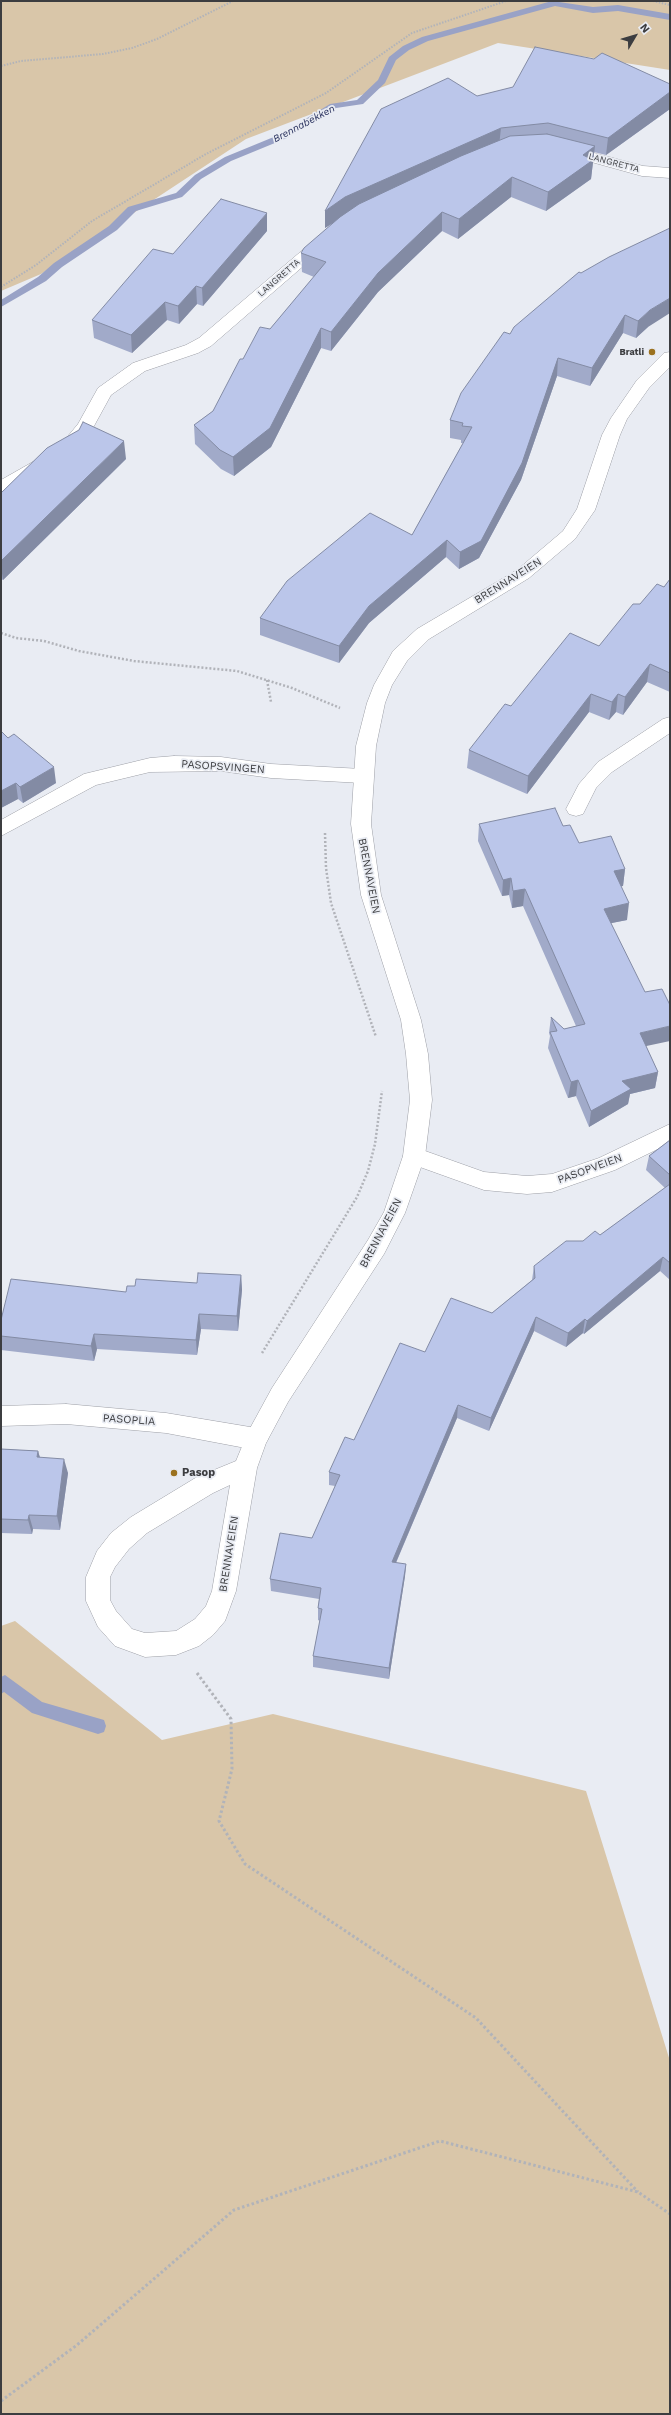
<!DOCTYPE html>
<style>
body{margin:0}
#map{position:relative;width:671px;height:2415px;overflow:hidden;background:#e9ecf3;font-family:"Work Sans",sans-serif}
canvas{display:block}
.frame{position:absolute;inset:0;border:2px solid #3c3d40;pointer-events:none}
.north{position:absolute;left:615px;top:16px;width:40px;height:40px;-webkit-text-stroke:3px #e9ecf3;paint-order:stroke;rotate:52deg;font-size:11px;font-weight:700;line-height:16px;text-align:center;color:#3c3d40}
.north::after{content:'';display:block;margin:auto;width:14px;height:18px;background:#3c3d40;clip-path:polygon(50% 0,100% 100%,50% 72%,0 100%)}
</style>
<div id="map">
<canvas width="671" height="2415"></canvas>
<div class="frame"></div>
<div class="north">N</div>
</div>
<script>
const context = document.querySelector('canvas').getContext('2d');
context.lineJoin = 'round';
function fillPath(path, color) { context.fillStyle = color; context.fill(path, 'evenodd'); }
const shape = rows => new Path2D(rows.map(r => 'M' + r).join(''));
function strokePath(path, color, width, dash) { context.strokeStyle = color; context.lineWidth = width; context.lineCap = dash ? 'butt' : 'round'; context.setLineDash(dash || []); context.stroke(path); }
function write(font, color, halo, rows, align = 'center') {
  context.font = font + ' "Work Sans",sans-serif'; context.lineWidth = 3.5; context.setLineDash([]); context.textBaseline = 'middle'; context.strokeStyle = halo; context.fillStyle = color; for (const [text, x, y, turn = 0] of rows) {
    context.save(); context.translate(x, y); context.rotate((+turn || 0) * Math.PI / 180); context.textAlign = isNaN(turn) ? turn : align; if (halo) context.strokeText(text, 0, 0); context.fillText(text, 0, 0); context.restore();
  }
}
const green = shape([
 [1,1,670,1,670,70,498,43,246,139,41,274,1,291],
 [15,1621,162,1740,273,1714,586,1791,670,2061,670,2414,1,2414,1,1626]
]);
const stream = shape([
 [552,1,593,7,618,5,670,14,670,20,618,11,593,13,555,6,428,41,409,50,396,60,385,83,363,104,336,108,287,138,231,161,201,179,182,197,136,211,117,230,62,267,46,281,1,307,1,300,38,277,54,263,109,226,128,207,176,193,195,175,225,157,281,134,330,104,357,100,378,80,389,57,403,46,422,37,552,1],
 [5,1675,42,1702,104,1720,106,1726,104,1732,98,1734,32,1713,4,1692,1,1694,1,1677,5,1675]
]);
const pathFar2 = shape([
 [653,1,670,5],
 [1,66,21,61,103,54,132,48,157,39,233,1],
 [1,287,36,265,92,221,206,154,326,93,412,33,506,1]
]);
const pathFar1 = shape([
 [1,633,16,638,44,641,79,651,134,661,237,671,292,688,340,708],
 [267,680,271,702],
 [325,833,326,868,331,903,376,1037],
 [262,1353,357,1197,368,1171,375,1144,382,1091]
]);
const path = shape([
 [197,1673,231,1719,232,1769,219,1821,245,1864,476,2018,638,2192],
 [1,2401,77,2345,234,2210,440,2141,638,2192,670,2214]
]);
const service = shape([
 [564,145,643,166,670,168,670,178,642,176,559,153,556,150,564,145],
 [324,235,332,240,330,243,211,346,198,353,145,371,111,395,94,426,80,447,68,453,62,451,59,447,78,424,98,388,133,363,186,345,199,338,318,237,324,235],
 [38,459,44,461,47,465,44,469,1,494,1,480,38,459],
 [670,717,670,733,612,772,596,788,583,814,576,816,569,814,566,809,579,784,598,762,663,719,670,717],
 [670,1124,670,1143,615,1170,552,1192,527,1194,484,1190,406,1162,403,1156,406,1150,414,1147,484,1172,527,1176,552,1174,599,1158,670,1124]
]);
const minor = shape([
 [174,756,221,757,271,764,362,769,369,771,372,776,369,781,362,783,271,778,221,771,150,772,96,785,1,836,1,820,84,774,150,758,174,756],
 [66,1404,166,1413,256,1428,264,1432,268,1439,264,1446,256,1450,166,1433,66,1424,1,1426,1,1406,66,1404]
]);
const tertiary = shape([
 [670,352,670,367,649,388,627,419,620,435,595,510,575,539,529,578,429,639,407,661,392,685,385,703,376,746,371,824,381,895,421,1020,428,1054,432,1100,425,1156,405,1213,384,1254,288,1402,266,1443,257,1468,236,1591,225,1621,213,1635,199,1646,176,1655,145,1657,115,1646,98,1627,86,1601,86,1577,97,1551,111,1533,131,1517,197,1477,236,1461,248,1432,272,1388,368,1240,384,1212,403,1156,410,1100,406,1054,401,1020,361,895,351,824,356,746,367,703,374,685,393,651,417,629,517,570,563,531,577,509,602,435,611,418,637,380,664,353,670,352],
 [230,1485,212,1591,206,1606,195,1619,176,1631,145,1633,132,1629,116,1611,110,1600,110,1577,115,1567,129,1549,147,1533,213,1493,230,1485]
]);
const wall = shape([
 [670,84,670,109,606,155,594,152,591,179,546,211,511,197,458,239,442,231,378,292,331,351,321,348,271,447,234,476,221,469,195,444,194,425,213,411,243,359,270,329,314,277,302,272,301,253,332,224,325,228,325,211,477,96],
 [267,231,203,306,197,304,179,324,167,320,132,353,94,338,92,320,173,254],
 [579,272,648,327,636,338,623,333,590,386,557,376,521,480,479,558,459,569,446,557,369,623,339,663,260,635,260,618,412,535,463,443,461,443,461,440,450,438,450,420,510,334],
 [126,459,3,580,1,579,1,493],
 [670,579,670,692,647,682,623,715,616,712,609,720,589,712,527,794,467,768,469,750,511,706,599,646,640,604,664,587],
 [1,731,56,783,23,803,18,799,1,808],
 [479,824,563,826,579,843,625,869,623,886,621,886,627,920,611,923,646,1046,658,1072,655,1088,630,1094,628,1104,589,1127,576,1096,568,1098,548,1048,550,1036,549,1033,551,1017,564,1029,576,1026,523,906,512,908,509,895,502,896,478,841],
 [670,1140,670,1280,660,1271,584,1334,583,1333,566,1347,534,1331,489,1431,457,1418,396,1563,406,1564,405,1576,389,1679,313,1667,313,1656,320,1621,318,1620,318,1608,319,1599,271,1591,270,1579,312,1538,335,1486,329,1485,329,1472,354,1440,425,1352,492,1313,532,1280,534,1266,583,1241,600,1235,665,1188,646,1170,649,1156],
 [241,1275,242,1290,238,1331,201,1329,197,1355,97,1349,94,1361,1,1350,1,1320,126,1292,197,1283],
 [1,1449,38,1451,40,1457,68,1473,60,1530,33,1529,32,1534,1,1533]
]);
const shadedWall = shape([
 [670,92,670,109,606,155,608,138],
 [501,128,499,146,345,215,325,228,325,211,345,197],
 [595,146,591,179,546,211,548,192,583,155],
 [512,177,511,197,458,239,459,219],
 [442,212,442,231,378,292,331,351,331,332,378,273],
 [267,213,267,231,203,306,202,288],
 [196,286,197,304,179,324,178,306],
 [670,298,670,313,648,327,636,338,638,321,650,310],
 [165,302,167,320,132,353,131,335],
 [625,315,623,333,590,386,592,368],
 [321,328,321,348,271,447,234,476,233,457],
 [558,358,557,376,521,480,479,558,459,569,460,552],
 [124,441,126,459,3,580,1,567,1,561],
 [447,540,446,557,369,623,339,663,339,646,369,606],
 [650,664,647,682,623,715,625,697],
 [591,694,589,712,527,794,528,776],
 [618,694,616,712,609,720,612,702],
 [54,767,56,783,23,803,20,787],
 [16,783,18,799,1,808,1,791],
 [625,869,623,886,612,888,614,871],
 [511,878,509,895,502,896,503,880],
 [525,889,523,906,512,908,513,891],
 [629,903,627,920,602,925,604,909],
 [670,1026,670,1041,637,1048,640,1033],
 [658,1072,655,1088,630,1094,628,1104,589,1127,591,1111,622,1081],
 [578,1080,576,1096,568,1098,571,1082],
 [663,1257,660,1271,584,1334,587,1321],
 [241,1275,242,1290,238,1331,237,1316],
 [199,1314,201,1329,197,1355,196,1340],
 [536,1317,534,1331,489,1431,491,1418],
 [585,1319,583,1333,566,1347,568,1333],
 [94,1334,97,1349,94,1361,91,1346],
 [458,1405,457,1418,391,1574,392,1562],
 [38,1451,42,1466,37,1457],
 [64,1459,68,1473,60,1530,57,1516],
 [29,1515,33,1529,32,1534,28,1520],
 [406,1564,405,1576,389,1679,389,1668]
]);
const building = shape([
 [535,47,594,59,602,53,670,84,670,92,608,138,548,123,501,128,345,197,325,211,381,109,448,78,477,96,513,87,535,47],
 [547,134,595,146,583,155,593,160,548,192,512,177,459,219,442,212,378,273,331,332,321,328,270,428,233,457,220,450,194,425,213,411,240,359,243,359,260,327,270,329,326,262,301,253,304,248,340,217,359,204,461,156,510,136,547,134],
 [221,199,267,213,202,288,196,286,178,306,165,302,131,335,92,320,153,249,173,254,221,199],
 [670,228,670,298,650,310,638,321,625,315,592,368,558,358,522,463,481,541,460,552,447,540,369,606,339,646,260,618,287,581,370,513,412,535,472,427,462,426,463,423,450,420,461,393,504,332,510,334,514,327,579,272,581,273,609,257,670,228],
 [83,422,124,441,1,561,1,493,47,448,79,430,83,422],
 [670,579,670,673,650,664,625,697,618,694,612,702,591,694,528,776,469,750,505,704,511,706,570,633,599,646,633,604,640,604,657,584,664,587,670,579],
 [1,731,8,738,14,734,54,767,20,787,16,783,1,791,1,731],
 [555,808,563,826,570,825,579,843,611,836,625,869,614,871,629,903,604,909,645,992,662,989,670,1005,670,1026,640,1033,658,1072,622,1081,631,1089,591,1111,578,1080,571,1082,550,1032,557,1031,551,1017,564,1029,585,1024,525,889,513,891,511,878,503,880,479,824,555,808],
 [670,1140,670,1175,649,1156,670,1140],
 [670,1184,670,1263,663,1257,587,1321,585,1319,568,1333,536,1317,491,1418,458,1405,392,1562,406,1564,389,1668,313,1656,322,1609,318,1608,321,1588,270,1579,280,1533,312,1538,340,1475,329,1472,345,1437,354,1440,400,1343,425,1352,451,1298,492,1313,535,1278,534,1266,566,1241,583,1241,595,1231,600,1235,670,1184],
 [198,1273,241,1275,237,1316,199,1314,196,1340,94,1334,91,1346,1,1336,1,1320,11,1279,126,1292,127,1286,135,1286,136,1279,197,1283,198,1273],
 [1,1449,38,1451,37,1457,64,1459,57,1516,29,1515,28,1520,1,1519,1,1449]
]);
const markers = [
 [652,352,4,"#9b711f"],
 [174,1473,4,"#9b711f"]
];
const farStreetnames = [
 ["LANGRETTA",614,163,15],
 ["LANGRETTA",279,278,-41]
];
const farPoinames = [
 ["Bratli",644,352]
];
const farWaternames = [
 ["Brennabekken",304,124,-28]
];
const streetNames = [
 ["BRENNAVEIEN",508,581,-32],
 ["PASOPSVINGEN",223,767,4],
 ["BRENNAVEIEN",369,876,79],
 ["PASOPVEIEN",590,1169,-20],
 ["BRENNAVEIEN",381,1233,-62],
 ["PASOPLIA",129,1420,4],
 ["BRENNAVEIEN",229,1554,-81]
];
const poiNames = [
 ["Pasop",182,1473]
];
fillPath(green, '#d9c6a9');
fillPath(stream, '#99a2c6');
strokePath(service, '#9d9fa6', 1);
strokePath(minor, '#9d9fa6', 1);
strokePath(tertiary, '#9d9fa6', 1);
strokePath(pathFar2, '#b1b3b9', 2, [1.5, 1.5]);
strokePath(pathFar1, '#b1b3b9', 2.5, [2, 2]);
strokePath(path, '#b1b3b9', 3, [2.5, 2.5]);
fillPath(service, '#fff');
fillPath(minor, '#fff');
fillPath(tertiary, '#fff');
fillPath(wall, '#a1aac9');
fillPath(shadedWall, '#838ba4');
fillPath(building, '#bbc6ea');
strokePath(building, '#838ba4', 1);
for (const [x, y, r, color] of markers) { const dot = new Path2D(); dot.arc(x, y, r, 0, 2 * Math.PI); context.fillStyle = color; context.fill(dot); strokePath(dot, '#e9ecf3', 1.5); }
write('9px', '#3c3d40', '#e9ecf3', farStreetnames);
write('bold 9px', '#3c3d40', '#e9ecf3', farPoinames, 'right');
write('italic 10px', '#232b59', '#e9ecf3', farWaternames);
write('11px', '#3c3d40', '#e9ecf3', streetNames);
write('bold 11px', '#3c3d40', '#e9ecf3', poiNames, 'left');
</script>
